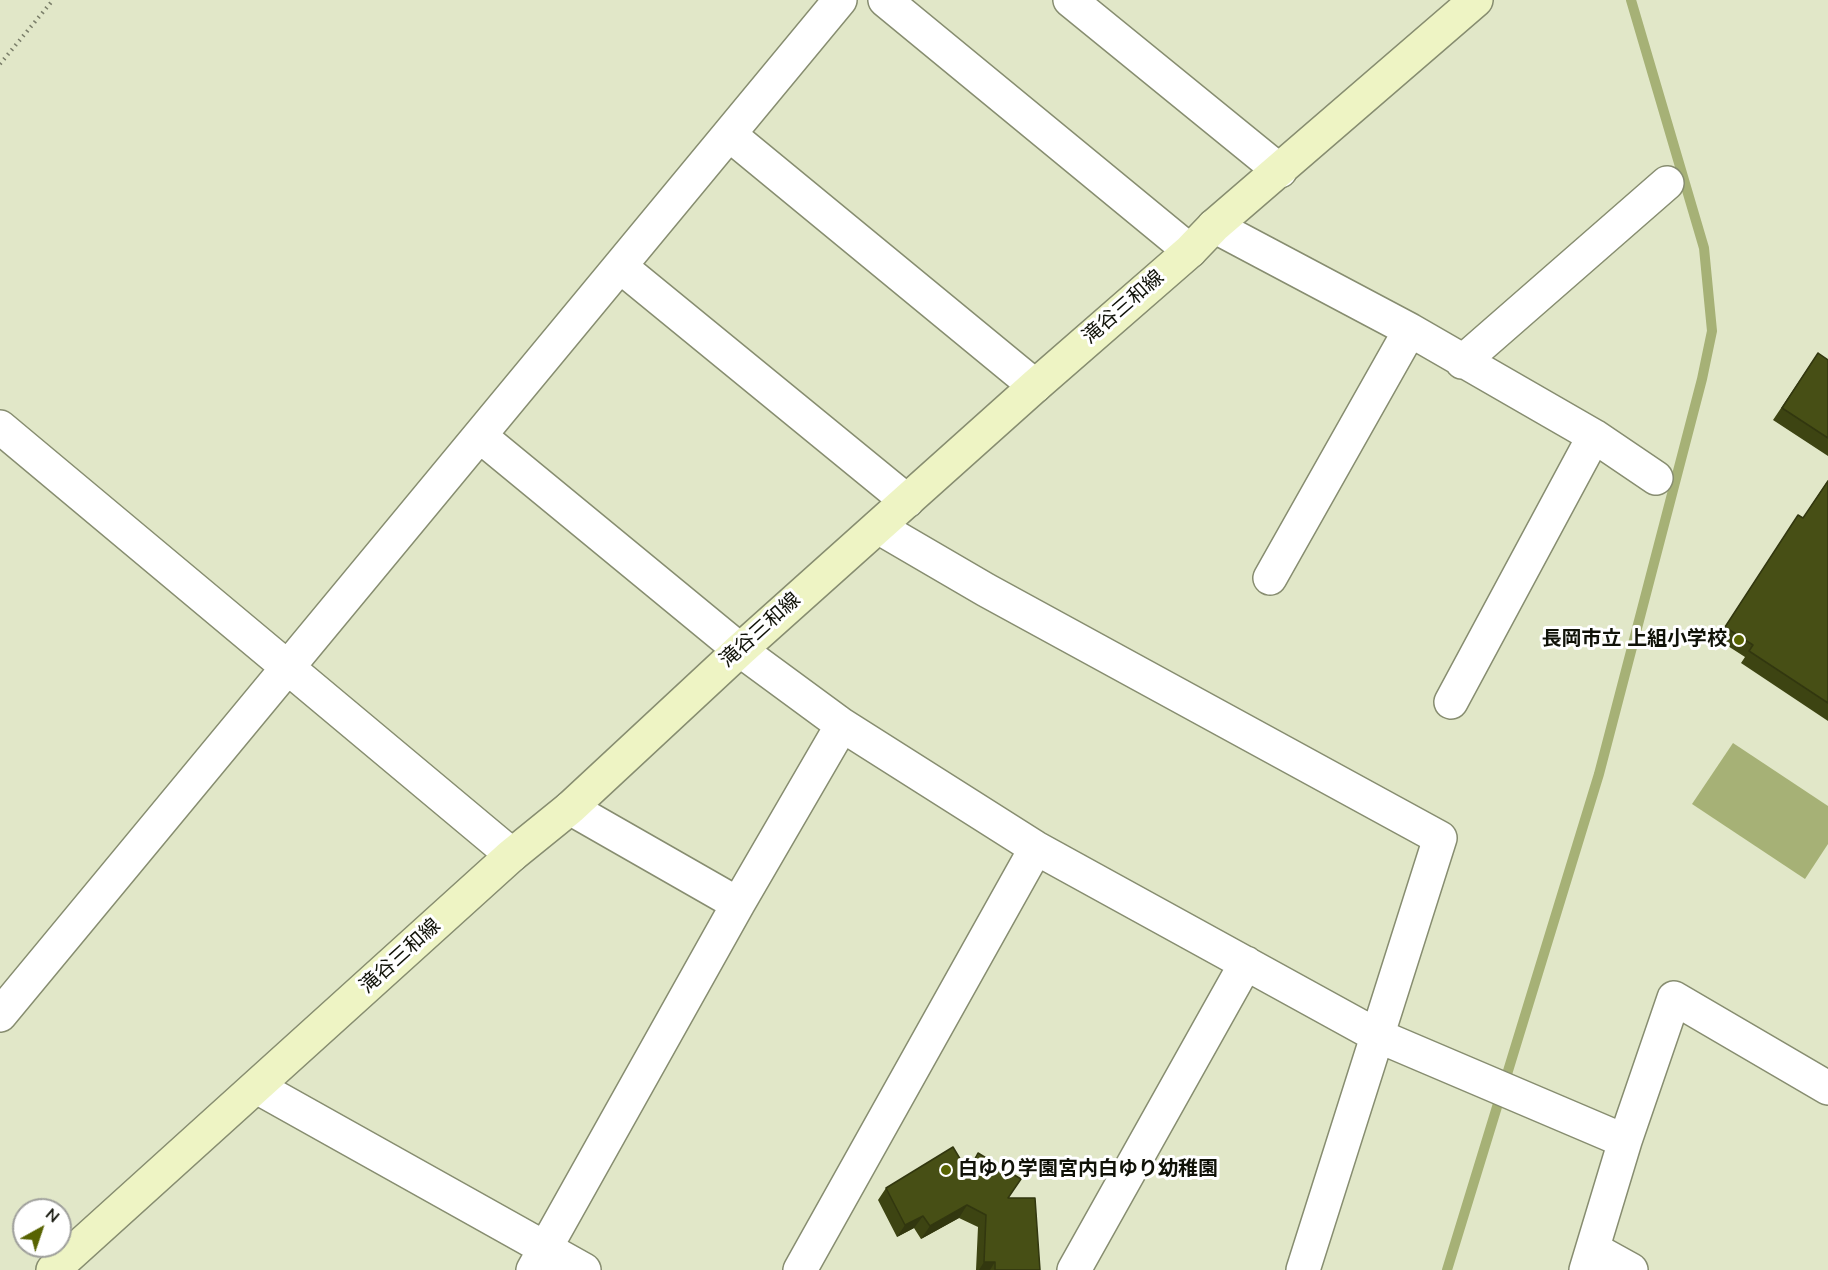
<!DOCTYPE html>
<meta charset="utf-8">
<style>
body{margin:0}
#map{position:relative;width:1828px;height:1270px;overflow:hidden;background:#e1e7c8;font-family:"Nunito Sans",sans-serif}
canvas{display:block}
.north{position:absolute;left:12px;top:1198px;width:60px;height:60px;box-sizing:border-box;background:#fff;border:2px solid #9fa09c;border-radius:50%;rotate:40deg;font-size:16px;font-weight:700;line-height:24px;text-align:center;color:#101208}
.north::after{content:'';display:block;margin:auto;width:21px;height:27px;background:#586302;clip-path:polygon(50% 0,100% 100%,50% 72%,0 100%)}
</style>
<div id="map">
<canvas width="1828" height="1270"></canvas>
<div class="north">N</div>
</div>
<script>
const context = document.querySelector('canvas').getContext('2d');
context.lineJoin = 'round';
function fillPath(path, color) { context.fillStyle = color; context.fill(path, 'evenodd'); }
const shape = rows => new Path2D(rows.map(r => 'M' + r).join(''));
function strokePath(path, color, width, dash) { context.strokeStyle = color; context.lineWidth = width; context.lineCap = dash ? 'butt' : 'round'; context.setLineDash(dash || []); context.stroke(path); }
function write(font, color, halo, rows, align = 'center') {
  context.font = font + ' "Nunito Sans","Noto Sans JP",sans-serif'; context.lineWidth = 6; context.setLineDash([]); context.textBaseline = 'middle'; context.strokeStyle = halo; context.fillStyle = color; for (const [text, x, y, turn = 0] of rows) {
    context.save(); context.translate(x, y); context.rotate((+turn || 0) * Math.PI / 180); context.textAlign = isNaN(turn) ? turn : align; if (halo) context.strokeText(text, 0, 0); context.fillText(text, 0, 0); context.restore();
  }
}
const water = shape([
 [1733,743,1828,806,1828,844,1805,879,1692,804]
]);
const stream = shape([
 [1447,1270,1599,774,1702,379,1712,331,1704,248,1631,0]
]);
const path = shape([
 [0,64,53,0]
]);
const minor = shape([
 [885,0,1190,251],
 [1070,0,1280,171],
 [730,135,1035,386],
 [1214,226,1410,330,1594,436,1656,478],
 [621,267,907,501],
 [1462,362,1667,183],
 [0,427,512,855],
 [480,436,740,650,842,725,1036,848,1376,1035,1625,1141],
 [878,527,986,590,1440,838,1303,1270],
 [1270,578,1410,330],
 [1451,702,1594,436],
 [570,808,738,904],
 [0,1015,840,0],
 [257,1087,584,1270],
 [1593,1249,1631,1270],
 [533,1270,738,904,842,725],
 [800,1270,1036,848],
 [1074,1270,1246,963],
 [1586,1270,1625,1141,1674,998,1828,1088]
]);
const secondary = shape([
 [53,1270,512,855,570,808,740,650,1035,386,1190,251,1214,226,1476,0]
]);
const wall = shape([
 [1818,353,1828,360,1828,456,1773,420],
 [1828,480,1828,721,1741,663,1745,657,1717,639,1798,515,1803,518],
 [978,1153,1008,1198,1040,1270,976,1270,978,1227,959,1218,921,1239,914,1228,897,1237,878,1200,886,1188,967,1170]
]);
const shadedWall = shape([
 [967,1205,959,1218,921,1239,930,1226],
 [923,1216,914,1228,897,1237,905,1225],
 [984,1262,995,1262,990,1270,979,1270]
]);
const building = shape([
 [1818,353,1828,360,1828,438,1782,408,1818,353],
 [1828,481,1828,703,1749,651,1753,645,1725,627,1798,515,1803,518,1828,481],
 [953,1147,968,1172,978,1153,1021,1179,1008,1198,1035,1198,1040,1270,995,1270,995,1262,984,1262,986,1215,967,1205,930,1226,923,1216,905,1225,886,1188,953,1147]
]);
const markers = [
 [1739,640,6,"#586302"],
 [946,1170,6,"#586302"]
];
const streetNames = [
 ["滝谷三和線",1124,308,-41],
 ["滝谷三和線",761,631,-42],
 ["滝谷三和線",401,957,-42]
];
const poiNames = [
 ["長岡市立 上組小学校",1727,640],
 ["白ゆり学園宮内白ゆり幼稚園",958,1170,"left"]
];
fillPath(water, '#a6b176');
strokePath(stream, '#a6b176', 10);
strokePath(minor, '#878d70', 36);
strokePath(secondary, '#878d70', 36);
strokePath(path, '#7a7e69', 4, [1.5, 4.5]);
strokePath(minor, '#fff', 33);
strokePath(secondary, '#eef4c4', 33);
fillPath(wall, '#3d4412');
fillPath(shadedWall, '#32370f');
fillPath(building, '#474f15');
strokePath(building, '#32370f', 1.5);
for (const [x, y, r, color] of markers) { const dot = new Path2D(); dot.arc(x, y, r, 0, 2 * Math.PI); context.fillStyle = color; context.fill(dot); strokePath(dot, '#fff', 2); }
write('20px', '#101208', '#fff', streetNames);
write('bold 20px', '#101208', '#fff', poiNames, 'right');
</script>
